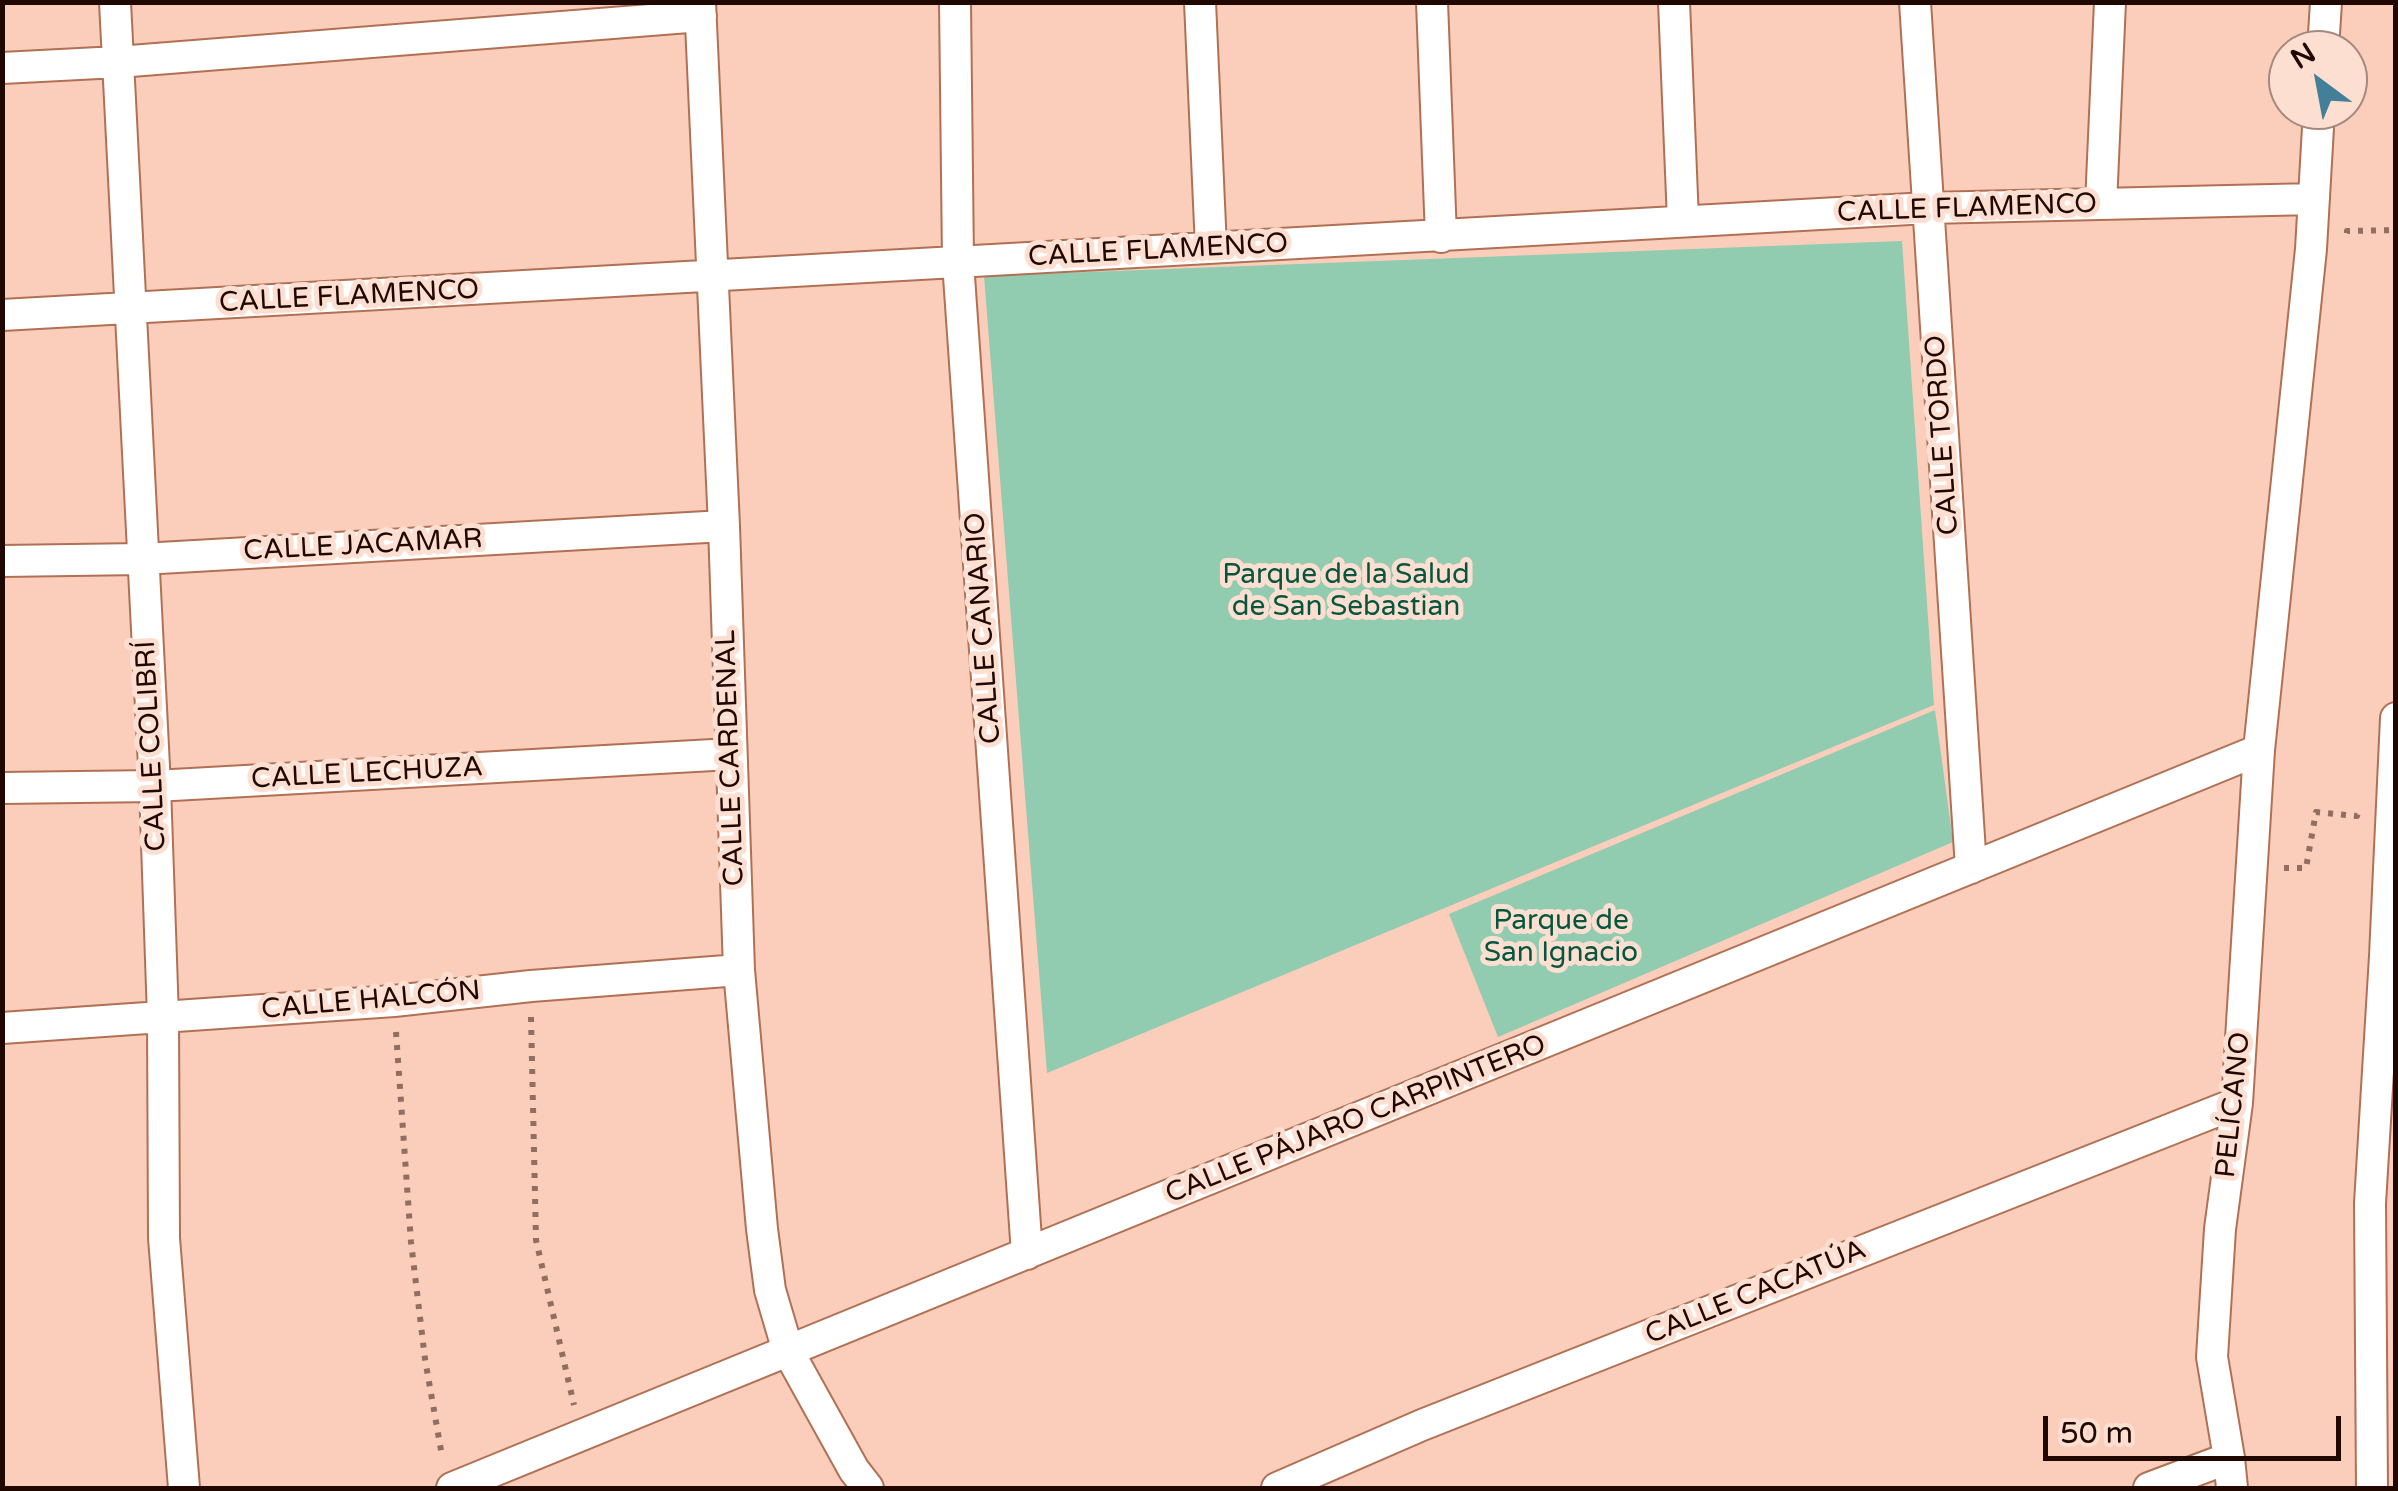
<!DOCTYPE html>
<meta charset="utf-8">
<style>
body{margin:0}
#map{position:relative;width:2398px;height:1491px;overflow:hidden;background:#facebb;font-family:"Varela Round",sans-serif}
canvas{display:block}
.frame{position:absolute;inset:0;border:5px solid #200801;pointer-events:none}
.north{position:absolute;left:2268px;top:30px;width:100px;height:100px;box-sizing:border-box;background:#fddfd2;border:2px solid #a5897e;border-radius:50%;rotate:328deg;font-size:28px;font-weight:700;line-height:40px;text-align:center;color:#200801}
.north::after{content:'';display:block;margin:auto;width:35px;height:45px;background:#437f96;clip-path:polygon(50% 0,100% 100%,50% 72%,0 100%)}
.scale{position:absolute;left:2043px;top:1416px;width:298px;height:45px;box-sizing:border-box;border:5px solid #200801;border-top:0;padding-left:12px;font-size:30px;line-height:35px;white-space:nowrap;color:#200801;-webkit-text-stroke:8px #fddfd2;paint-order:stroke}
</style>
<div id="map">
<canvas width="2398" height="1491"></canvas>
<div class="frame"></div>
<div class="north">N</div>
<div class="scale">50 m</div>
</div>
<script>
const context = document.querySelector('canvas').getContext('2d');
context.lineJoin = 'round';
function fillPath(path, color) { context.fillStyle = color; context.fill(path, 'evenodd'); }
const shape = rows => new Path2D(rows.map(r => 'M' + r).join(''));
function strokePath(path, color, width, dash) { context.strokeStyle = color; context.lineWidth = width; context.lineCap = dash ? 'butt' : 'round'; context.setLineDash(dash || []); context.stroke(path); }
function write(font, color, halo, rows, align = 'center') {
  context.font = font + ' "Varela Round",sans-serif'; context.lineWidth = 10; context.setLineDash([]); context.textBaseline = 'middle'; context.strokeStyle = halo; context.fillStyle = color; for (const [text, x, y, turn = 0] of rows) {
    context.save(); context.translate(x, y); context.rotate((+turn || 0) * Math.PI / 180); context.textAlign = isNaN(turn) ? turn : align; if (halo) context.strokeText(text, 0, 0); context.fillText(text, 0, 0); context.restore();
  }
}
const green = shape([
 [1902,241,1934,705,1047,1073,984,276],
 [1935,710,1953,842,1498,1037,1449,914]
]);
const path = shape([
 [2347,233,2347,231,2396,230],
 [2284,868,2306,868,2316,812,2357,816,2358,813],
 [531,1017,536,1240,574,1405],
 [396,1032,411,1242,425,1359,442,1456]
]);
const minor = shape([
 [115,2,155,786,163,1017,164,1238,184,1488],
 [700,2,724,526,739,970,762,1229,770,1290,788,1351,854,1470,868,1488],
 [955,2,958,262,1027,1254],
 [1200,2,1211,248],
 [1432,2,1441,237],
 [1674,2,1683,221],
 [1915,2,1971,868],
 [2323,50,2326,2],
 [2,68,118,62,701,16],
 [2101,204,2110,2],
 [2,315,1928,208,2314,199],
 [2,561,142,559,724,526],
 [2,788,155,786,731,754],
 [2,1028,394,1001,531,986,739,970],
 [452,1488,2259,750],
 [1277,1488,1422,1425,2237,1103],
 [2149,1488,2229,1458],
 [2232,1488,2229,1458,2212,1357,2220,1229,2237,1103,2259,750,2311,249,2319,110],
 [2372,1488,2370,1203,2385,956,2396,718]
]);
const streetNames = [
 ["CALLE FLAMENCO",1967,209,-2],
 ["CALLE FLAMENCO",1158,251,-3],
 ["CALLE FLAMENCO",349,297,-3],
 ["CALLE TORDO",1943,435,-94],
 ["CALLE JACAMAR",363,546,-3],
 ["CALLE CANARIO",984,628,-94],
 ["CALLE COLIBRÍ",152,746,-93],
 ["CALLE CARDENAL",731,758,-92],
 ["CALLE LECHUZA",367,774,-3],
 ["CALLE HALCÓN",371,1001,-5],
 ["PELÍCANO",2234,1105,-84],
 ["CALLE PÁJARO CARPINTERO",1356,1120,-22],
 ["CALLE CACATÚA",1756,1293,-22]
];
const parkNames = [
 ["Parque de la Salud",1346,576],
 ["de San Sebastian",1346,608],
 ["Parque de",1561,922],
 ["San Ignacio",1561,954]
];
fillPath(green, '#91cbb0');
strokePath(minor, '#b17053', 34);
strokePath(path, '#906e61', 6, [5, 8]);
strokePath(minor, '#fff', 30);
write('28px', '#200801', '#fddfd2', streetNames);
write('28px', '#04573e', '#fddfd2', parkNames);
</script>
